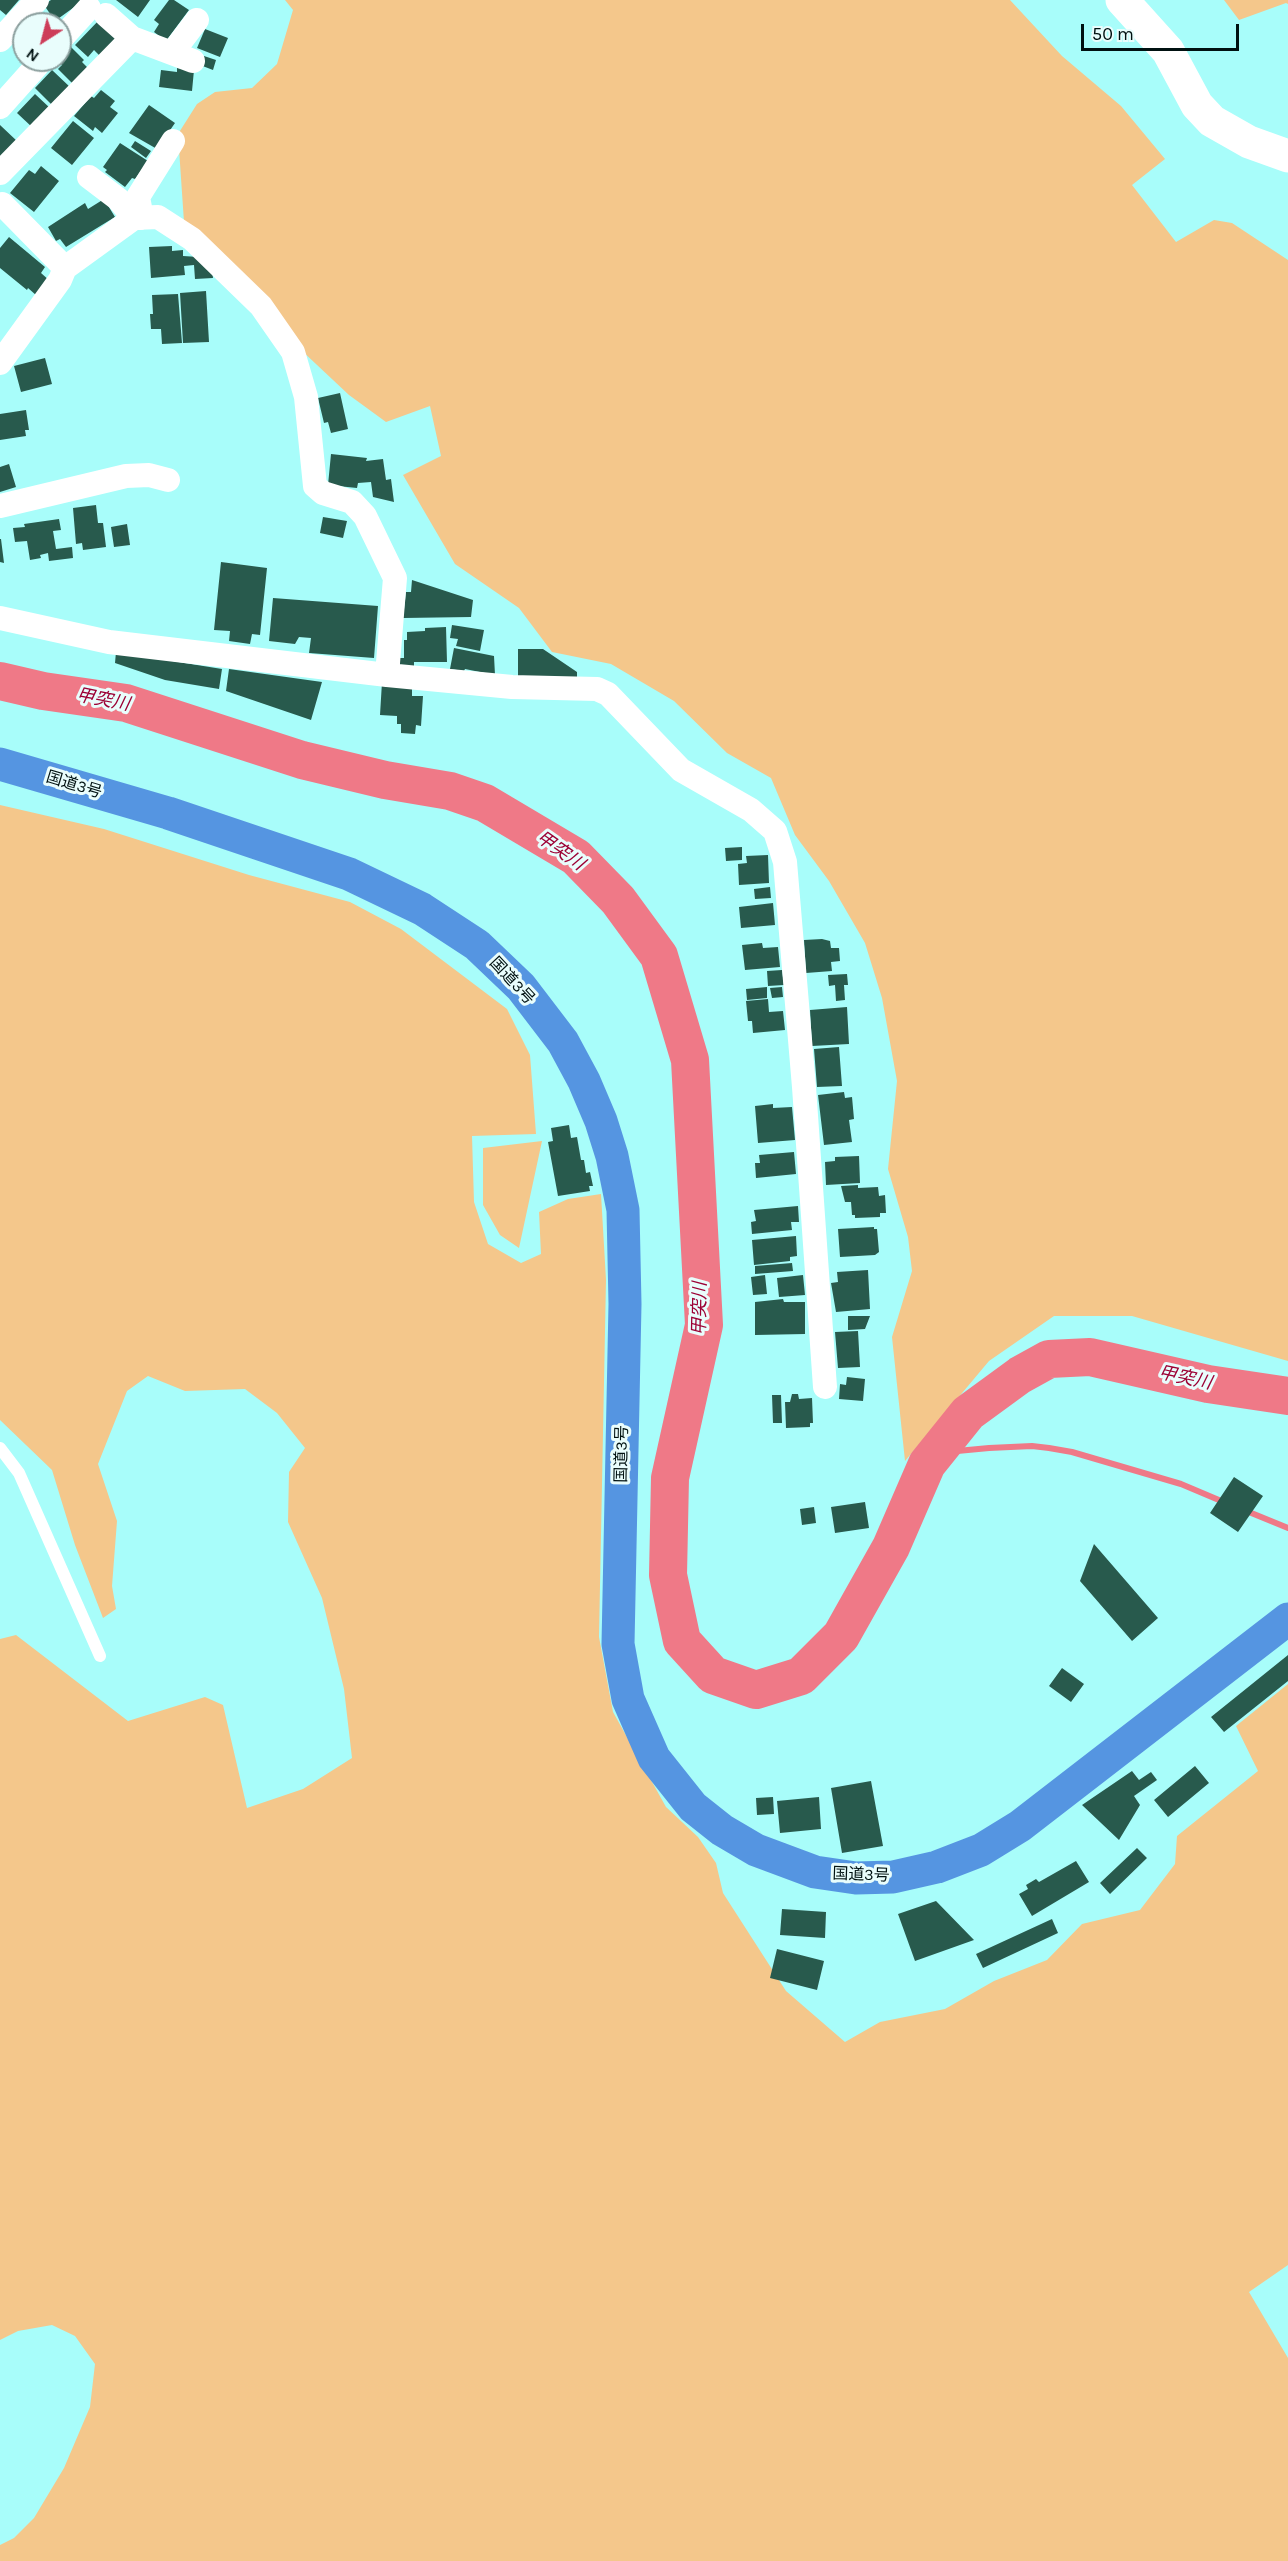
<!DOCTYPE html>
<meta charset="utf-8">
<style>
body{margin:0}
#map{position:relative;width:1288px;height:2561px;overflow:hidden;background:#a8fdfa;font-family:Karla,sans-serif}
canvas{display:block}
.north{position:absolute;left:12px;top:12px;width:60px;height:60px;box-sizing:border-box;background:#e9fdfc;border:2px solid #8c9f9e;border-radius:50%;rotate:216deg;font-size:16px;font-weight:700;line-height:24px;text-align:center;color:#011}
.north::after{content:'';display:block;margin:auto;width:21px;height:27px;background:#cd3d59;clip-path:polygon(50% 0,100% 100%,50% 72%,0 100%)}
.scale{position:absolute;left:1081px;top:24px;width:158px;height:27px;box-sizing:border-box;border:3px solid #011;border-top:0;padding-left:8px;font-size:18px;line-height:21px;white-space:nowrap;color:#011;-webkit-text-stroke:4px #e9fdfc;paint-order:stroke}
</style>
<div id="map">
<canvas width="1288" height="2561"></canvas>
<div class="north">N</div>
<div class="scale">50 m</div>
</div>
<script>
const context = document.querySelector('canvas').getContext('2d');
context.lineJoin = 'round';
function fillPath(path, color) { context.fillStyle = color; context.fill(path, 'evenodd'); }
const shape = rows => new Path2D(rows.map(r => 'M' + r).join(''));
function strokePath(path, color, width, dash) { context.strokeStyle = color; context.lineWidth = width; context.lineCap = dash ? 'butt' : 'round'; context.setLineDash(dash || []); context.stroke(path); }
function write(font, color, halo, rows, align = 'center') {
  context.font = font + ' Karla,"Noto Sans JP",sans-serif'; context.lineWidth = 6; context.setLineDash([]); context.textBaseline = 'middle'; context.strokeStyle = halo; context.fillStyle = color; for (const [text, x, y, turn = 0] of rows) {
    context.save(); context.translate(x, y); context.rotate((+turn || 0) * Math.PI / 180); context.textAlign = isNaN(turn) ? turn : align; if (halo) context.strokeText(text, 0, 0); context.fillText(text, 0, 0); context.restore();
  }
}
const green = shape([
 [285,0,1010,0,1062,56,1121,106,1165,159,1132,185,1176,242,1214,220,1232,223,1288,260,1288,1361,1132,1316,1054,1316,989,1361,905,1461,892,1337,912,1271,908,1237,888,1169,897,1081,882,998,865,943,829,881,795,835,771,778,727,753,674,701,611,664,552,652,519,608,455,564,403,475,441,456,430,406,386,422,349,395,300,349,184,222,178,134,197,104,215,92,252,88,277,64,293,10],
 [1224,0,1288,0,1288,4,1286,3,1239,20],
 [0,805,104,829,249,875,350,902,401,929,507,1009,530,1055,536,1134,472,1136,474,1202,488,1244,521,1263,541,1254,539,1212,568,1199,601,1194,606,1280,599,1637,613,1712,666,1807,698,1837,716,1863,723,1893,786,1991,845,2042,880,2022,945,2009,994,1981,1047,1960,1082,1924,1140,1910,1175,1864,1177,1836,1258,1771,1236,1726,1288,1684,1288,2265,1249,2292,1288,2358,1288,2561,0,2561,0,2545,14,2538,34,2518,64,2468,90,2407,95,2364,75,2336,52,2325,18,2331,0,2340,0,1639,16,1635,128,1721,205,1697,223,1705,247,1808,303,1789,352,1758,344,1689,322,1598,288,1522,289,1472,305,1448,277,1413,245,1389,185,1391,148,1376,127,1391,98,1464,117,1521,112,1586,116,1609,103,1618,75,1545,52,1470,0,1420],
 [542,1141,519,1248,500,1235,483,1205,483,1148]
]);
const stream = shape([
 [936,1453,989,1448,1032,1446,1049,1448,1072,1452,1181,1484,1226,1503],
 [1244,1510,1288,1528]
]);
const river = shape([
 [0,681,43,691,126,703,302,760,385,780,450,791,485,803,576,857,618,900,659,956,690,1060,704,1325,670,1478,668,1575,682,1641,713,1675,756,1690,801,1676,841,1636,891,1547,927,1464,968,1413,1020,1375,1049,1359,1090,1357,1208,1384,1288,1396]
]);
const building = shape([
 [0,0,19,0,6,15,0,10],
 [51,0,84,0,55,21,44,5],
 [116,0,150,0,138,17],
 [169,0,174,0,189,10,166,41,154,32,159,24,154,20],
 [33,13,44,22,48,18,56,24,24,24,24,44,14,35],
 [100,19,119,38,101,57,94,50,88,57,75,45],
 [205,29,228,38,220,57,197,48],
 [70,46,84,60,82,62,89,69,74,85,58,69,62,65,56,60,60,60,60,57],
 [204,56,216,60,213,70,200,65],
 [177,68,194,70,192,91,159,87,161,70,177,72],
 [52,70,71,88,53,106,35,88],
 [101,90,115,101,110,107,118,113,102,133,95,127,93,131,74,116,91,96,94,98],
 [35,94,51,109,33,128,17,113],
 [149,105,175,123,157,149,129,133],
 [73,121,94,138,72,165,51,148],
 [0,125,18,142,0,161],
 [135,141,151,151,146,158,131,147],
 [120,143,148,161,135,179,132,178,125,187,105,172,107,170,103,167],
 [41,166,59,181,34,212,10,193,29,170,35,174],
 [104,199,115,217,66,247,60,239,56,241,48,227,85,203,88,209],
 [9,237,45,267,41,273,50,281,37,296,28,288,27,290,0,268,0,248],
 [172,246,172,251,183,250,183,256,199,257,212,270,213,278,195,279,194,265,184,266,185,275,151,278,149,247],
 [206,291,209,342,183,343,180,293],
 [178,294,182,343,162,344,161,329,151,329,150,314,153,314,152,295],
 [45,358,52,384,21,392,14,366],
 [340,393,348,429,331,433,328,422,324,423,318,398],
 [26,410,29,430,25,430,26,436,0,440,0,414],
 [331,454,367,458,366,461,383,459,386,480,391,479,394,502,373,497,371,482,358,483,357,488,328,485],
 [9,464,16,487,0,492,0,467],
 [96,505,98,523,103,523,106,547,83,550,82,543,76,544,73,508],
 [323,517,347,521,343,538,320,533],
 [59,519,61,530,53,531,56,549,72,547,73,558,49,561,48,553,40,555,41,558,30,560,27,541,15,542,13,528,25,527,24,524],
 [127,524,130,545,114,547,111,527],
 [0,539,1,539,4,563,0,562],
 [221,562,267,568,260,635,252,634,250,644,229,641,230,631,214,630],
 [412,580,473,600,471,617,403,618,406,592,411,592],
 [273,598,378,606,374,658,309,653,311,638,299,637,295,644,269,641],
 [452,625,484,630,480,651,456,646,458,639,450,638],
 [446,627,447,662,414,662,414,667,400,666,400,658,404,658,404,640,407,640,407,632,425,631,425,628],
 [454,648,494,656,495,675,465,669,464,671,450,669],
 [518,649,543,649,577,672,577,679,518,679],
 [116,652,222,669,219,689,165,680,115,663],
 [229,669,322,682,311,720,226,691],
 [382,682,412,684,412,696,423,696,421,726,416,725,415,734,401,733,401,724,397,724,397,716,380,715],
 [742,847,742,860,726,861,725,848],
 [768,855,769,883,739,885,738,864,747,863,746,856],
 [770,887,771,898,755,899,754,889],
 [773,903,775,925,741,928,739,907],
 [822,939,830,941,831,948,839,948,840,961,831,962,832,971,806,973,804,940],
 [762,943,763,948,778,947,780,967,745,970,742,945],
 [782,970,784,985,768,986,767,971],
 [847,974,848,985,844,985,845,1000,836,1001,835,985,829,986,828,975],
 [767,987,767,998,747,1000,746,989],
 [782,987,783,997,772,998,770,988],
 [768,999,769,1012,783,1011,785,1030,753,1033,752,1021,748,1021,746,1001],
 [847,1007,849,1044,812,1046,810,1010],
 [839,1047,842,1086,817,1087,814,1049],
 [844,1092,845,1098,852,1097,854,1119,849,1120,852,1142,824,1145,818,1095],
 [773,1104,773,1108,792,1107,795,1140,758,1143,755,1106],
 [569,1125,571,1138,577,1137,581,1160,584,1160,586,1173,590,1172,593,1186,589,1186,590,1191,558,1196,548,1142,553,1141,551,1128],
 [794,1152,796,1174,756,1178,755,1163,760,1163,759,1155],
 [859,1156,860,1183,826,1185,825,1162,835,1161,835,1157],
 [858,1185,858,1188,878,1187,879,1196,885,1195,886,1213,880,1213,880,1217,855,1218,855,1215,852,1215,851,1202,845,1202,841,1186],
 [798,1206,799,1222,791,1222,792,1230,752,1234,751,1222,756,1221,754,1210],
 [874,1227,874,1229,877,1229,879,1252,875,1255,840,1257,838,1229],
 [796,1236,797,1256,790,1257,790,1261,754,1265,752,1240],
 [792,1263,793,1271,755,1274,755,1266],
 [868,1270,870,1309,836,1312,831,1283,838,1282,837,1272],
 [765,1275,767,1294,753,1295,751,1277],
 [803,1275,805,1295,779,1297,777,1278],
 [783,1299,784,1302,805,1302,805,1334,755,1335,755,1302],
 [848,1316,870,1316,865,1329,848,1330],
 [858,1331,860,1367,838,1368,835,1332],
 [847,1377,865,1379,863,1401,839,1399,840,1384,846,1385],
 [792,1394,798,1394,799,1399,812,1398,813,1423,810,1423,810,1427,786,1428,785,1402,790,1402],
 [772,1395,781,1395,782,1423,773,1423],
 [1234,1477,1263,1496,1238,1532,1210,1513],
 [865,1502,869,1528,835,1533,831,1507],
 [814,1507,816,1523,802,1525,800,1509],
 [1094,1544,1158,1618,1132,1641,1080,1581],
 [1288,1655,1288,1681,1224,1732,1211,1717],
 [1062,1668,1084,1684,1071,1702,1049,1686],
 [1195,1766,1209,1783,1168,1817,1154,1800],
 [1132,1771,1139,1780,1151,1772,1157,1780,1134,1796,1140,1805,1119,1840,1082,1805],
 [871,1781,883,1846,842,1853,831,1788],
 [773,1797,774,1814,757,1815,756,1798],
 [819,1797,821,1829,780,1833,777,1801],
 [1137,1848,1147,1858,1110,1894,1100,1883],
 [1076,1861,1089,1882,1032,1916,1019,1894,1028,1889,1026,1885,1036,1879,1039,1882],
 [936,1901,974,1940,915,1961,898,1914],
 [782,1909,826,1912,825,1938,780,1935],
 [1052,1919,1058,1933,983,1968,976,1954],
 [777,1949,824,1961,817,1990,770,1978]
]);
const lane = shape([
 [0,1448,19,1473,100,1656]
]);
const street = shape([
 [132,38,193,61],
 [0,40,37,0],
 [60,40,89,8],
 [172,53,197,20],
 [0,107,42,60],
 [0,173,132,38,106,15],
 [89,177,118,199,134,218],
 [2,204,65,268,134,218,158,217,192,239,261,306,293,352,306,397,315,486,323,493,352,502,365,516,395,578,387,675],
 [142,218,138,197,173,141],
 [0,363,60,280,65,268],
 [0,506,126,476,149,475,168,480],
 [0,618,109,642,387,675,512,687,597,689,608,694,681,770,751,810,775,831,785,862,804,1087,825,1387]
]);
const secondary = shape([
 [1122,0,1168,51,1197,105,1212,121,1249,142,1288,156]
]);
const highway = shape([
 [0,764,168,813,349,874,422,909,477,945,521,987,563,1042,584,1081,601,1121,612,1156,623,1210,625,1304,618,1644,628,1699,654,1758,693,1807,722,1830,756,1850,815,1872,856,1878,893,1877,937,1867,981,1850,1020,1826,1288,1619]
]);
const streetNames = [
 ["国道3号",74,785,17],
 ["国道3号",512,981,47],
 ["国道3号",622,1454,-89],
 ["国道3号",861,1875,2]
];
const waterNames = [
 ["甲突川",103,700,11],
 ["甲突川",560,851,35],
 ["甲突川",700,1309,-89],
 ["甲突川",1185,1378,12]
];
fillPath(green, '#f4c78b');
strokePath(stream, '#ef7987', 6);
strokePath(river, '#ef7987', 38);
fillPath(building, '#285a4d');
strokePath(lane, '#fff', 12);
strokePath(street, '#fff', 24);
strokePath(secondary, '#fff', 33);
strokePath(highway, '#5595e1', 33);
write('16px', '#011', '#e9fdfc', streetNames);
write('italic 18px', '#9c0034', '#e9fdfc', waterNames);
</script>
